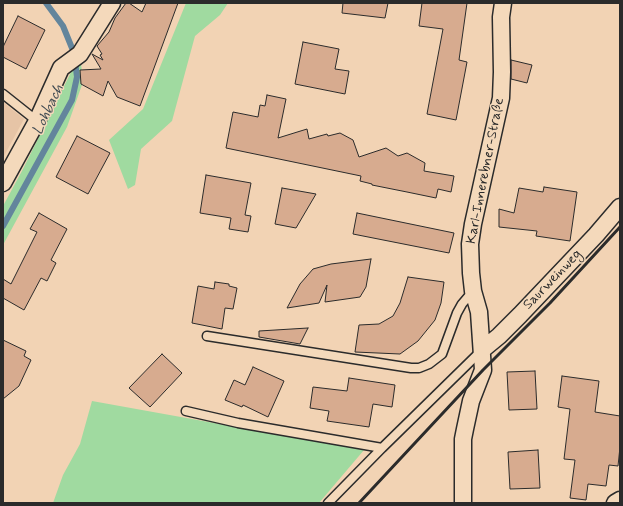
<!DOCTYPE html>
<meta charset="utf-8">
<style>
body{margin:0}
#map{position:relative;width:623px;height:506px;overflow:hidden;background:#f2d3b4;font-family:Mynerve,sans-serif}
canvas{display:block}
.frame{position:absolute;inset:0;border:4px solid #2b2b2b;pointer-events:none}
</style>
<div id="map">
<canvas width="623" height="506"></canvas>
<div class="frame"></div>
</div>
<script>
const context = document.querySelector('canvas').getContext('2d');
context.lineJoin = 'round';
function fillPath(path, color) { context.fillStyle = color; context.fill(path, 'evenodd'); }
const shape = rows => new Path2D(rows.map(r => 'M' + r).join(''));
function strokePath(path, color, width, dash) { context.strokeStyle = color; context.lineWidth = width; context.lineCap = dash ? 'butt' : 'round'; context.setLineDash(dash || []); context.stroke(path); }
function write(font, color, halo, rows, align = 'center') {
  context.font = font + ' Mynerve,sans-serif'; context.lineWidth = 3; context.setLineDash([]); context.textBaseline = 'middle'; context.strokeStyle = halo; context.fillStyle = color; for (const [text, x, y, turn = 0] of rows) {
    context.save(); context.translate(x, y); context.rotate((+turn || 0) * Math.PI / 180); context.textAlign = isNaN(turn) ? turn : align; if (halo) context.strokeText(text, 0, 0); context.fillText(text, 0, 0); context.restore();
  }
}
const built = shape([
 [3,102,24,119,3,158]
]);
const green = shape([
 [186,3,228,3,220,15,195,36,172,121,141,149,135,185,128,189,109,140,143,109],
 [80,54,83,82,67,127,3,245,3,206,23,169],
 [92,401,364,450,319,503,53,503,63,475,80,444]
]);
const stream = shape([
 [3,226,72,100,77,77,74,53,63,26,46,3]
]);
const building = shape([
 [126,3,129,3,142,12,146,3,178,3,140,106,117,97,108,81,103,96,81,84,80,70,101,69,92,54,103,60,100,55,102,54,97,46,109,32,115,18,126,3],
 [343,3,388,3,385,18,342,13,343,3],
 [422,3,467,3,459,60,467,62,456,120,427,114,443,29,419,26,422,3],
 [18,16,45,30,26,69,3,57,3,47,18,16],
 [303,42,339,49,335,69,349,71,345,94,295,84,303,42],
 [511,60,532,65,527,83,511,79,511,60],
 [267,95,286,99,278,138,307,129,309,139,327,134,328,136,340,133,353,140,359,157,386,148,398,156,407,153,425,163,424,171,454,176,451,192,438,189,436,198,407,192,372,185,372,184,360,181,361,176,226,148,233,112,258,117,260,105,265,106,267,95],
 [77,136,110,153,88,194,56,177,77,136],
 [206,175,251,183,245,215,251,216,248,232,229,229,231,218,200,213,206,175],
 [544,187,577,192,570,241,536,236,537,231,499,227,499,209,514,213,519,188,543,192,544,187],
 [282,188,316,194,296,228,275,224,282,188],
 [39,213,67,229,51,260,56,263,47,281,41,278,24,310,3,298,3,279,11,284,37,232,30,229,39,213],
 [357,213,454,233,449,253,353,234,357,213],
 [371,259,366,287,360,297,325,302,327,285,319,303,287,308,300,284,313,269,331,264,371,259],
 [408,277,444,282,441,303,435,320,418,341,400,354,355,352,359,325,379,324,393,316,400,303,408,277],
 [215,282,229,284,229,286,237,288,233,309,225,308,222,329,192,323,198,286,214,289,215,282],
 [308,328,300,344,259,337,259,331,308,328],
 [3,340,26,351,24,356,31,360,19,386,3,399,3,340],
 [162,354,182,373,150,407,129,388,162,354],
 [253,367,284,381,268,417,243,405,242,407,225,400,234,380,245,385,253,367],
 [535,371,537,409,509,410,507,372,535,371],
 [562,376,599,381,595,412,620,416,620,447,618,466,609,465,606,486,588,484,586,500,570,498,575,460,564,459,570,409,558,407,562,376],
 [349,378,395,385,392,407,373,404,369,427,327,421,329,411,310,408,313,387,347,391,349,378],
 [538,450,540,488,510,489,508,452,538,450]
]);
const lane = shape([
 [3,94,37,121],
 [207,336,411,368,419,368,429,364,442,354,457,313,462,304,473,291],
 [186,411,238,423,382,448,481,351],
 [328,503,382,448]
]);
const street = shape([
 [3,183,37,121,61,68,80,54,112,3],
 [482,350,499,336,520,315,596,235,620,207],
 [463,503,463,439,465,429,471,401,483,370,479,312,473,291,471,273,470,244,473,224,501,98,502,72,501,17,503,3],
 [615,503,620,500]
]);
const rail = shape([
 [359,503,483,370,550,303,620,227]
]);
const streetNames = [
 ["Karl-Innerebner-Straße",486,171,-79],
 ["Saurweinweg",553,280,-46]
];
const waterNames = [
 ["Lohbach",49,110,-65]
];
fillPath(built, '#e6c4a6');
fillPath(green, '#a0daa0');
strokePath(stream, '#63859c', 6);
fillPath(building, '#d7ab8f');
strokePath(building, '#2b2b2b', 1);
strokePath(lane, '#2b2b2b', 11);
strokePath(street, '#2b2b2b', 19);
strokePath(lane, '#f4d9bb', 8);
strokePath(street, '#f4d9bb', 16);
strokePath(rail, '#2b2b2b', 3);
write('14px', '#2b2b2b', '#f4d9bb', streetNames);
write('italic 15px', '#3e4951', '#f4d9bb', waterNames);
</script>
